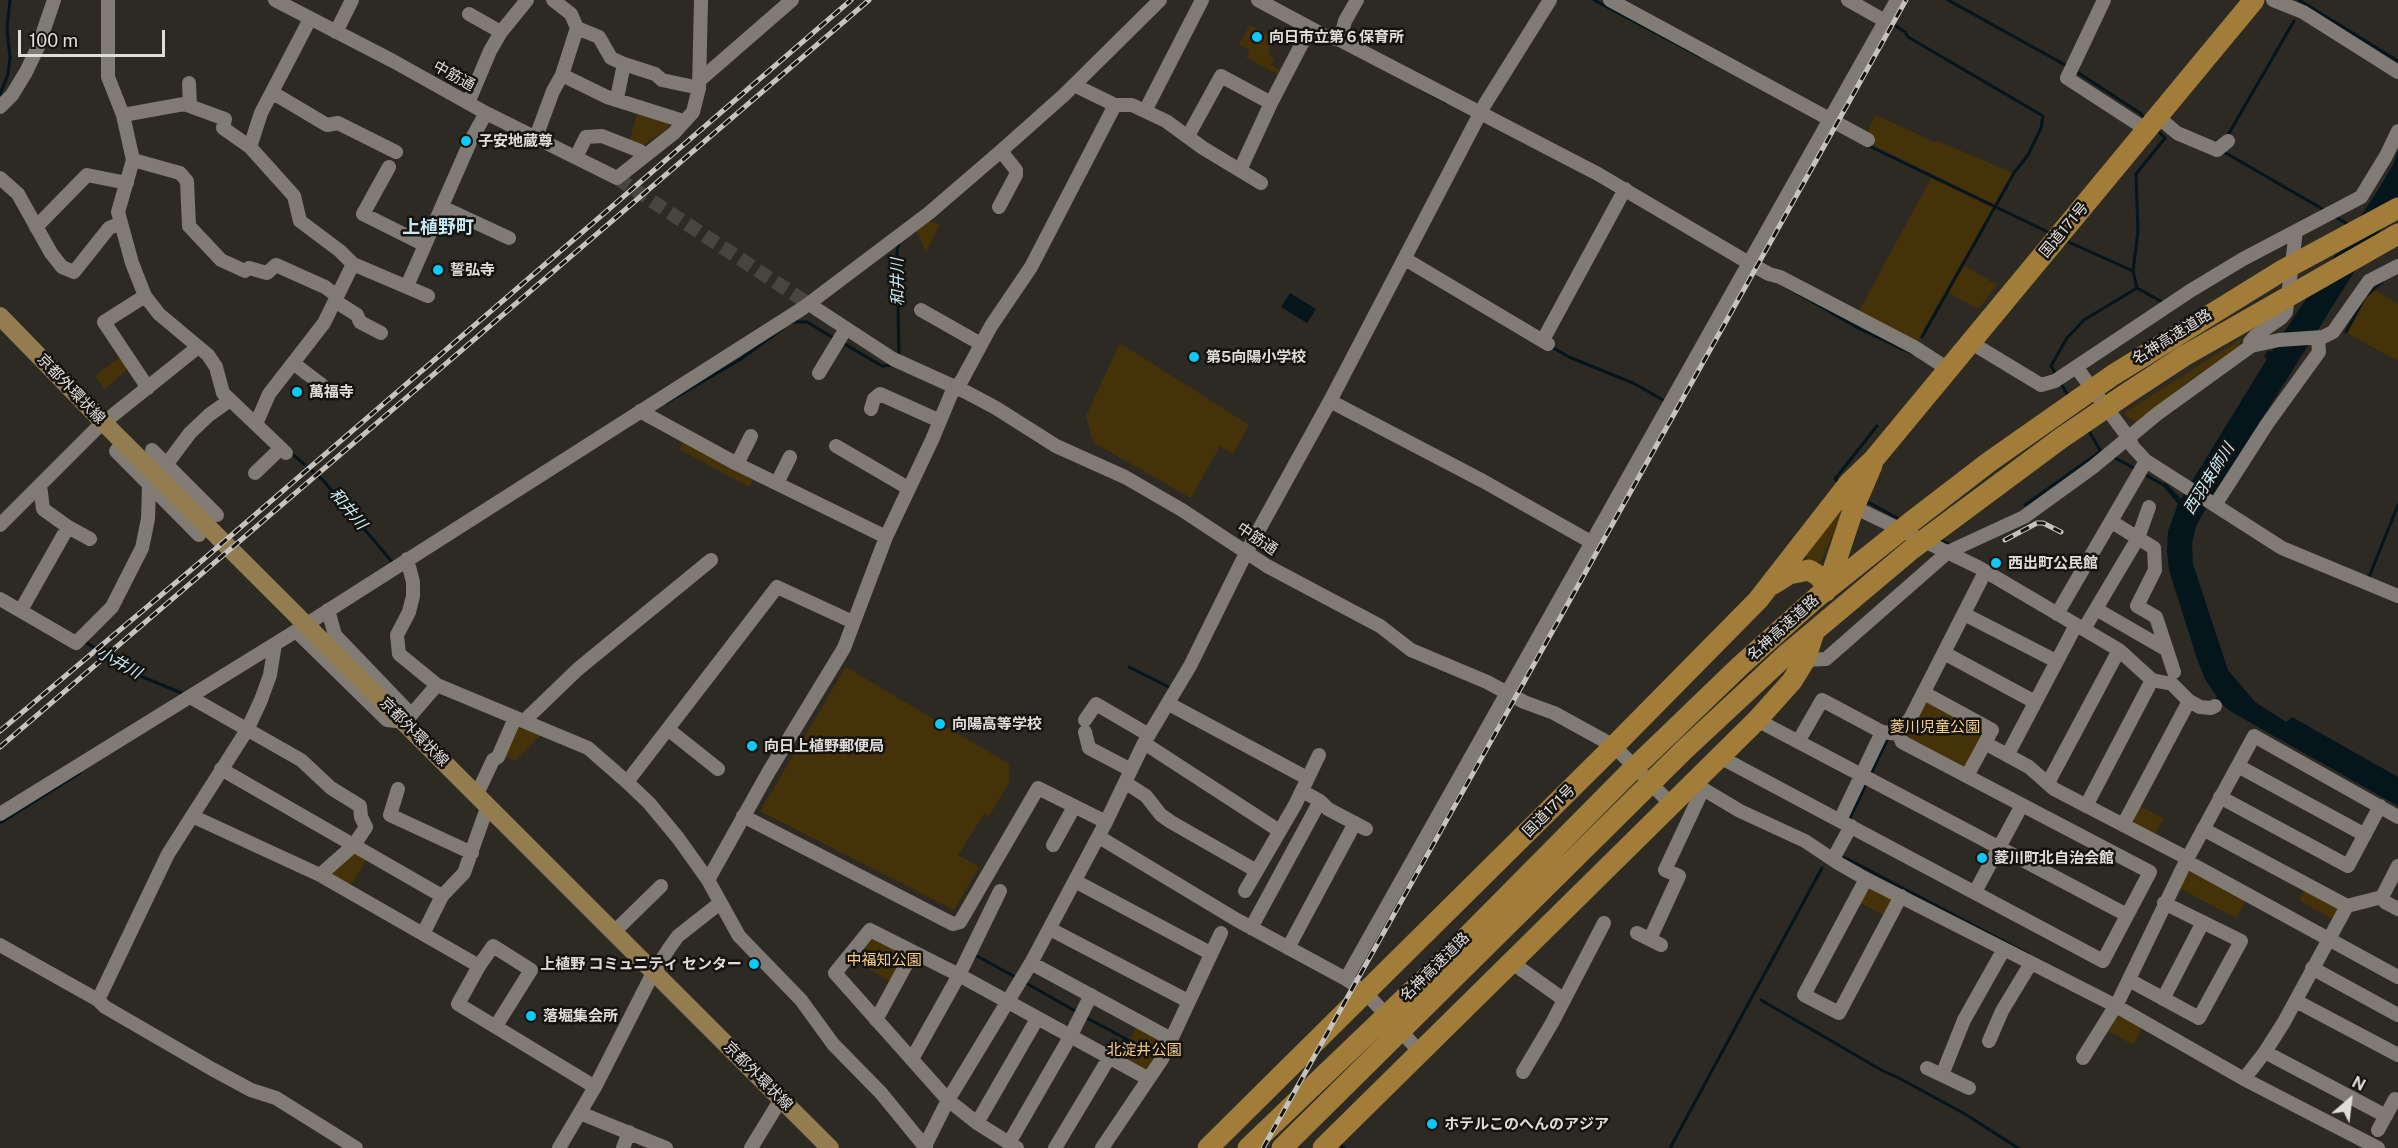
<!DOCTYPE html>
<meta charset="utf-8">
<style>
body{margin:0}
#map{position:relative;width:2398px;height:1148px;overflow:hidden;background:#2d2a24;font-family:"Public Sans",sans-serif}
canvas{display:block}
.north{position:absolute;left:2320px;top:1070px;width:60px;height:60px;-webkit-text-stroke:4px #141310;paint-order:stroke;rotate:28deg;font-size:16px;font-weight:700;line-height:24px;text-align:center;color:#e0ddd9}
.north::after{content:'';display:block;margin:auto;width:21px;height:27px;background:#e0ddd9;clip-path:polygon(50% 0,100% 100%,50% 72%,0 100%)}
.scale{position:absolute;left:18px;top:30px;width:147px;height:27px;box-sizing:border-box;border:3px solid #e0ddd9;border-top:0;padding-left:8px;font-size:18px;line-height:21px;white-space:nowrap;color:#e0ddd9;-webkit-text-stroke:4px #141310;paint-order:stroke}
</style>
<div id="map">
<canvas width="2398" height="1148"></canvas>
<div class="north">N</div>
<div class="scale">100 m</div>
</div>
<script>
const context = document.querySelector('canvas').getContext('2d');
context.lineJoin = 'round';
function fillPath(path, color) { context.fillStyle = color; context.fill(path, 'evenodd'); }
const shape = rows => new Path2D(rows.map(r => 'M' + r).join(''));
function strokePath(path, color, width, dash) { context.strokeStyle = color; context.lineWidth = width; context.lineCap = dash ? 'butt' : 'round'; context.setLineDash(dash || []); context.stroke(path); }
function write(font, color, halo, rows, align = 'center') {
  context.font = font + ' "Public Sans","Noto Sans JP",sans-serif'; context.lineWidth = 5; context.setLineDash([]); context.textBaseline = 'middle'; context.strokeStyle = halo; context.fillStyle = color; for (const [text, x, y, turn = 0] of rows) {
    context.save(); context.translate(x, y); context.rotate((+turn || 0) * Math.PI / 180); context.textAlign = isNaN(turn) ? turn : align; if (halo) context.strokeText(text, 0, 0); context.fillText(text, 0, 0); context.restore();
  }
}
const green = shape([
 [1250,25,1275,38,1269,49,1271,51,1268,55,1274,59,1271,65,1280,70,1277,74,1246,57,1250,50,1239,44],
 [638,111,670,121,667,129,642,146,629,142],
 [1876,115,1934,142,1938,141,2013,173,1995,205,1863,140],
 [1931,178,1993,208,1916,343,1858,313],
 [928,221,940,224,926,252,916,229],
 [1963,265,1997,285,1978,309,1948,292],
 [2374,289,2398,304,2398,361,2347,333,2365,298],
 [2244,337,2234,351,2187,382,2159,408,2138,421,2129,419,2124,413],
 [1120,343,1249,425,1233,454,1220,446,1191,498,1093,442,1086,416],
 [121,356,130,367,105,389,95,376],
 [684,441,753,480,749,487,679,449],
 [1838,512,1841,515,1821,561,1815,565,1807,560,1806,553],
 [846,667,1009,764,1009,783,989,816,984,814,958,855,979,867,954,910,760,811],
 [1931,699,1983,728,1986,736,1970,765,1963,767,1909,738,1907,729,1923,702],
 [517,723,543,733,515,761,505,757],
 [2140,806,2163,819,2154,836,2136,826,2133,818],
 [357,852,368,857,350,887,327,873,351,854],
 [2193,870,2246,899,2236,918,2177,887,2185,872],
 [1873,887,1891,896,1893,902,1885,916,1859,902,1866,889],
 [2306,888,2337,905,2339,911,2334,920,2299,900],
 [877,939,902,952,905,960,893,983,852,959,867,940],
 [2121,1014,2143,1027,2133,1045,2107,1030,2116,1016],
 [1138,1025,1167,1041,1151,1070,1144,1071,1120,1058]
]);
const water = shape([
 [2398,151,2398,202,2206,508,2196,526,2192,544,2193,564,2228,670,2255,702,2286,722,2292,717,2398,777,2398,806,2251,723,2230,711,2219,701,2215,701,2214,699,2217,697,2205,679,2197,659,2169,570,2167,551,2168,531,2178,504,2163,486,2165,482,2181,499,2267,359,2264,357,2268,350,2271,352,2378,190,2393,165],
 [1290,293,1316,309,1307,323,1281,307]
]);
const stream = shape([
 [1594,0,1701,57],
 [1948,0,2067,66],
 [2299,0,2398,61],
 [1890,22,1905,32,1908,37,2043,116,2041,128,2028,155,2014,173,1922,337],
 [2077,69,2077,72,2140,113,2146,119],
 [1421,89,1447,103],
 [0,95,8,74,10,58,7,29,10,0],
 [2157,130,2165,138,2136,174,2138,231,2133,271,2137,288,2164,303],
 [2228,135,2294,21],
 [1867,145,2050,233],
 [2224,152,2326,211],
 [2334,216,2349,225],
 [2064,240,2133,271],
 [899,242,897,251,899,358],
 [1776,281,1860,329,1913,354],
 [792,322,807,322,835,339],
 [2346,332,2365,297,2383,281],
 [843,343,882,366,893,365],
 [1552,347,1569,357,1633,383,1663,400],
 [2057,376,2051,366,2067,338,2084,320,2137,288],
 [2060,382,2069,397],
 [666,403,741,359,782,329],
 [2087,428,2100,450],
 [291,453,323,480,393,563],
 [2113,457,2136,469],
 [2144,474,2167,487],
 [1839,482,1835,479,1877,426],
 [1864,500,1901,520],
 [2025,505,2101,451],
 [1939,539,1950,545],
 [2369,577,2398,505],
 [84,641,138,675,184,694],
 [1129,667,1171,688],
 [1870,776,1889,736],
 [1849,820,1867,782],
 [0,823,80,773],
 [1840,855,2028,954],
 [977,956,1017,978],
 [1026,983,1077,1012],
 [1761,1000,1883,1071,1899,1078,1965,1114,2018,1148],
 [1085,1017,1128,1040],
 [1339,1144,1345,1148],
 [1670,1148,1822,868]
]);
const minorTunnel = shape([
 [617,178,815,308]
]);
const minor = shape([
 [108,0,108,77,123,115,133,160,118,212,132,263,145,296,159,314,208,355,216,367,223,393,286,453],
 [275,0,393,61,486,113,617,178,674,133,693,112,699,88,701,0],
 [1258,0,1327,37,1340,40],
 [1357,0,1345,21,1340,40,1598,174,1749,263,1769,274,1780,277,1914,347,1948,369],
 [1610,0,1868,140],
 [1848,0,1885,21],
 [2104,0,2067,78,2147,130],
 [2273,0,2303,12,2398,72],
 [469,14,501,32],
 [577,28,599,37,611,58,624,64,655,74,662,80,699,88],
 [336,32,352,0],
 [562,75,607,97,683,121],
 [700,80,792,0],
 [189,83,190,106],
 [1074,85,1115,105,1132,105,1166,121,1203,148,1261,183],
 [273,93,327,125,338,123,396,152],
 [617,98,624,64],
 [468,103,490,51,501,32,527,0],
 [0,107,12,95,26,72,38,47,54,0],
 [1145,111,1202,0],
 [123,115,184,104,225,119,223,128,250,147,261,113,310,19],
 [2158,117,2177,133,2217,150,2228,141],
 [1188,136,1221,76,1271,103],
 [536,137,553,91,562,75,577,28,571,14,553,0],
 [250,147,294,196,300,221,340,251,353,264,428,296],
 [579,151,586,137,602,136,640,151],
 [133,160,180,173,187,181,189,226,221,260,245,271,249,268,267,273,276,265,325,287,337,296],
 [389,167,363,214,425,245],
 [1240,170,1271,103,1310,28],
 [0,178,18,194,51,253,62,267,74,272,109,228,119,224],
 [442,207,509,238],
 [999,207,1016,175,1016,170,1001,151],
 [36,227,87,175,127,183],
 [1405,259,1548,344],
 [407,286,471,140,486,113],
 [145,296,104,322,148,388],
 [335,301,357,315,360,322,381,333],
 [815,308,893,359,966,392,996,408,1056,446,1125,477,1182,510,1267,566,1380,626,1411,650,1487,682,1524,702,1554,713,1614,746,1672,805],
 [921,310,981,344],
 [1543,340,1625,189],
 [1970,342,2041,385,2055,381,2190,291,2243,259,2361,197,2386,156,2398,131],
 [2251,346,2250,342,2255,336,2281,318,2286,312,2296,231],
 [293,363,322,385],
 [2076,367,2128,437,2133,447,2146,461,2282,548,2398,596],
 [819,373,842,335],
 [1330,401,1483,481,1591,542],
 [871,409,874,399,880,394,940,421],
 [640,411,737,464,886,537],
 [256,424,269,394,324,323,353,264],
 [124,443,116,451,199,535],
 [836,446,908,488],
 [152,450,217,515],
 [737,464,751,436],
 [166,465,190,433,209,415,230,400],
 [255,473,281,448],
 [777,483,790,457],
 [40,485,43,509,68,527,90,539],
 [2215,505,2267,424,2319,352,2318,338],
 [1854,507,1978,567,2119,650,2152,680,2172,684,2189,701,2200,707,2211,708,2215,706],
 [2112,522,2154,548,2155,570,2137,606,2156,617,2174,672],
 [0,525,97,428,198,347],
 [407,559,413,582,413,596,409,612,397,635,399,654,437,685,588,748,627,782,649,803,678,838,708,880,739,936,801,1000,833,1044,881,1093,926,1148],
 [0,599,76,643,112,607,142,548,148,519,149,486],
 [2096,609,2167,650],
 [21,610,68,527],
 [328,610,335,635,405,708,405,722],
 [1964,614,2056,661],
 [2057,614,2146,461],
 [2084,629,2138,538,2149,507],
 [296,631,387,720,405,722],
 [1944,653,2035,702],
 [1805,660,1826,659,1948,552,2024,517,2093,467,2157,414,2251,346,2279,340,2323,337,2333,332,2369,281,2398,266],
 [1924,693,1992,730,1967,776],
 [190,697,301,760,331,788,360,806,361,817,366,827,354,845,320,875],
 [1169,704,1307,778],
 [1085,720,1096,704,1149,735],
 [1757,720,2127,915],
 [524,721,578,669,711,560],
 [405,722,437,685],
 [669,730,718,769],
 [1085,732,1089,748,1131,770],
 [1899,734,1903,726,1910,719,1985,572],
 [1144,743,1278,830],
 [1985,743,2029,767,2054,789,2187,858],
 [2008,754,2076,625],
 [1720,757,2103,961,2150,872,1921,752,1902,742,1899,734,1882,732,1822,700,1798,742],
 [2238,766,2365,835],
 [221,769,442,896],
 [1696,781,1703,789,1740,811,1805,841,1838,863,1866,879,2116,1006,2244,1079,2265,1052,2284,1022,2347,906],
 [627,782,777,587,853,622],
 [1126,783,1146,796,1161,815,1171,822,1255,870],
 [2048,783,2119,650],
 [398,789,390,815,472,853],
 [477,794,493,760,498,757,515,718],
 [2220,797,2348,866,2380,806],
 [1320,801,1328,809,1366,829],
 [2086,806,2152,680],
 [0,814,296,631,803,308,929,213,1001,151,1064,95,1160,0],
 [192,816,320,875,479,966,458,1004,595,1087],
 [743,816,953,924,960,922,1038,788,1106,822],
 [1840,820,1882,732],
 [2123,825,2189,701],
 [2203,829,2347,906,2382,897,2398,866],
 [1099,837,1237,920,1346,979],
 [1053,845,1074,807],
 [1833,859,1851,826],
 [2186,861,2398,977],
 [1866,879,1804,995,1839,1013,1901,896],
 [708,880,768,773,844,648,886,537,932,440,952,392,962,380,991,326,1031,267,1115,105],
 [1075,881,1210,953],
 [1245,891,1295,805,1319,755],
 [1975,892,2022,805],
 [2382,897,2385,902,2398,909],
 [1251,928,1320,801,1302,791],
 [1050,929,1188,1001],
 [615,931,661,886],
 [1637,933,1661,945],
 [423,934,442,896,464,873,488,805],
 [1650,939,1679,876,1665,870,1703,789],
 [0,945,98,1000,105,1007,212,1069,251,1090,276,1098,356,1148],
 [1288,948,1355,823],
 [1511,962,1563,999],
 [1031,963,1171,1039],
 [479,966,493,946,531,970,496,1026],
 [2312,968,2398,1015],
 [2129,980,2199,1018,2241,941,2164,903],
 [2163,999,2203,922],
 [98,1000,168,854,247,730,261,700,270,675,275,644],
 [2296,1001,2398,1055],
 [876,1020,913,952],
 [1989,1041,2002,1011,2031,963],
 [1420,1052,1365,992,1346,979,1897,0],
 [2265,1052,2386,1116],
 [2083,1058,2118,1002,2186,861,2254,736,2398,817],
 [912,1059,959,975,1000,891],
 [1927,1068,1969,1088],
 [1523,1072,1552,1023,1604,923],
 [1942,1075,1964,1020,2004,949],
 [2244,1079,2378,1148],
 [580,1113,666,1148],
 [977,1123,1037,1019],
 [2378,1130,2395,1099],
 [1009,1143,1070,1037,1091,995],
 [559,1148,595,1087,653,973,670,947,678,936,720,903],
 [623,1148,629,1132],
 [751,1148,781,1099],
 [924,1148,948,1100,1031,963,1106,822,1144,743,1190,666,1246,553,1330,401,1485,104,1550,0],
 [1017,1148,977,1123,948,1100,835,973,870,930,959,975,1147,1078],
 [1055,1148,1109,1058],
 [1102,1148,1162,1059,1221,933]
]);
const major = shape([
 [0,316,105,424,830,1148]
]);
const highway = shape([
 [1773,584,1789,574,1809,570,1819,576,1827,588],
 [1826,591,1854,507,1872,465],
 [1208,1148,1614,746,1758,600,1850,482,1874,459,2254,0],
 [1248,1148,1435,969,1633,769,1740,666,1816,598,1911,522,1989,462,2113,375,2283,270,2398,208],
 [1282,1148,1685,749,1787,654,1912,549,2060,439,2126,394,2184,356,2398,234],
 [1323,1148,1757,720,1792,681,1805,660,1814,632]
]);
const rail = shape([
 [2005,540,2037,523,2043,523,2061,532],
 [0,731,205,558,851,0],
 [0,747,869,0],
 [1263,1148,1906,0]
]);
const markers = [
 [1257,37,6,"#0acafa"],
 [466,141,6,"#0acafa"],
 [438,270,6,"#0acafa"],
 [1194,357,6,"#0acafa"],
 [297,392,6,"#0acafa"],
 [1996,563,6,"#0acafa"],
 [940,724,6,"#0acafa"],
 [752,746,6,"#0acafa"],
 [1982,858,6,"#0acafa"],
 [754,964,6,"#0acafa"],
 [531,1016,6,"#0acafa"],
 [1432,1124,6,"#0acafa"]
];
const poiNames = [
 ["向日市立第６保育所",1269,37],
 ["子安地蔵尊",478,141],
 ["誓弘寺",450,270],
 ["第5向陽小学校",1206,357],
 ["萬福寺",309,392],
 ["西出町公民館",2008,563],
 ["向陽高等学校",952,724],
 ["向日上植野郵便局",764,746],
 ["菱川町北自治会館",1994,858],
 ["上植野 コミュニティ センター",742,964,"right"],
 ["落堀集会所",543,1016],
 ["ホテルこのへんのアジア",1444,1124]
];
const streetNames = [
 ["中筋通",454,76,29],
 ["国道171号",2064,230,-50],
 ["名神高速道路",2172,337,-32],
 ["京都外環状線",71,389,46],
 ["中筋通",1257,539,34],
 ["名神高速道路",1783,628,-42],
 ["京都外環状線",414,732,45],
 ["国道171号",1549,811,-45],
 ["名神高速道路",1435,967,-45],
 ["京都外環状線",758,1076,45]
];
const parkNames = [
 ["菱川児童公園",1935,727],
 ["中福知公園",884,960],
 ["北淀井公園",1144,1050]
];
const waterNames = [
 ["和井川",898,282,-91],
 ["西羽束師川",2209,479,-58],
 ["和井川",348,509,50],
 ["小井川",119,663,29]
];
const quarterNames = [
 ["上植野町",438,227]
];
fillPath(green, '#463208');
fillPath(water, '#04151b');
strokePath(stream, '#04151b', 3);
strokePath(minorTunnel, '#48453f', 14, [14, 7]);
strokePath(minor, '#807b74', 14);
strokePath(major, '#947c51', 18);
strokePath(highway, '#a27d39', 21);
strokePath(rail, '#c6c3be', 5);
strokePath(rail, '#141310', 3, [9]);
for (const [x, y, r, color] of markers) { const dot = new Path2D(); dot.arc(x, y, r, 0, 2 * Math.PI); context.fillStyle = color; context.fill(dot); strokePath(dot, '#141310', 2); }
write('bold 15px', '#e0ddd9', '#141310', poiNames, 'left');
write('15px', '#e0ddd9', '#141310', streetNames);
write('15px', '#f7cf89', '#141310', parkNames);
write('italic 16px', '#c9ebf7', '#141310', waterNames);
write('bold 18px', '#c6e9f6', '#141310', quarterNames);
</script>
